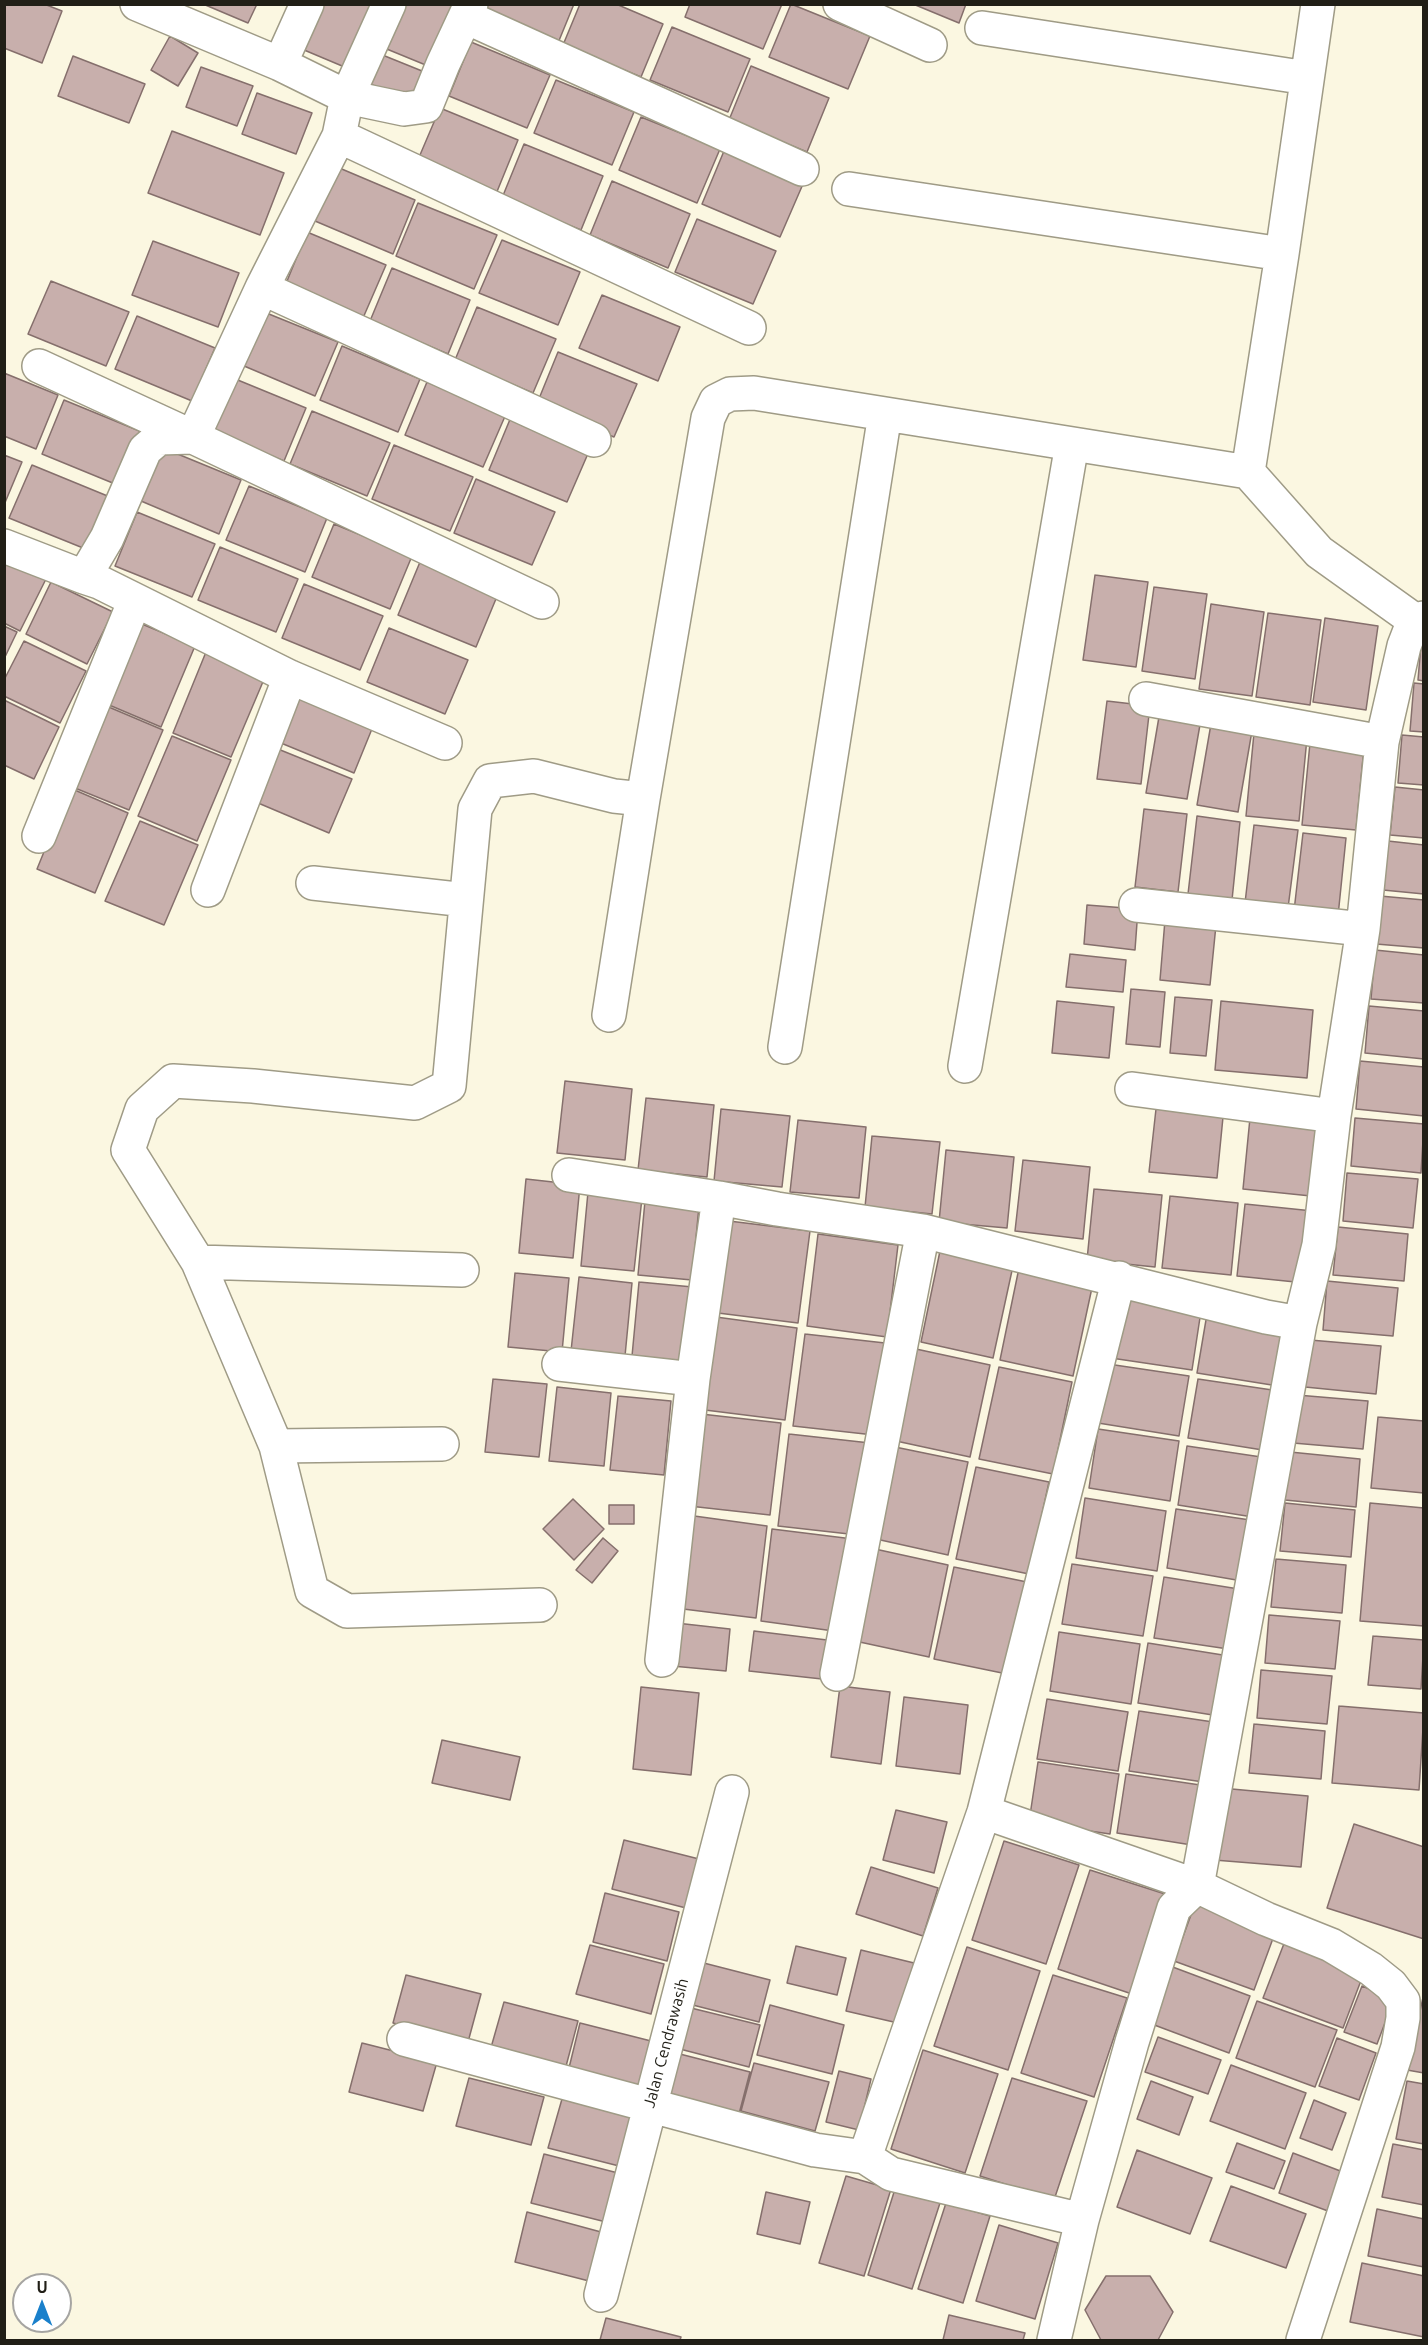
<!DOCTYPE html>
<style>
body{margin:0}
#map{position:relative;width:1428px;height:2345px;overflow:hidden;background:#fbf7e1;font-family:Ubuntu,sans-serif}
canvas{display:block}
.frame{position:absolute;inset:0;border:6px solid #211f17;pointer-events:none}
.north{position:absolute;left:12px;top:2273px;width:60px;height:60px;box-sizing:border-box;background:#fff;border:2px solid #a6a5a2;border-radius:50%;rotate:0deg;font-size:16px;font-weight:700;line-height:24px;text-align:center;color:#211f17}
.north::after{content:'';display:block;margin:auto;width:21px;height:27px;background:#1a80cb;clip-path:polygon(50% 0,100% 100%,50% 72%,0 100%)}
</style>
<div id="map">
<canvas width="1428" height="2345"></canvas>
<div class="frame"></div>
<div class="north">U</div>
</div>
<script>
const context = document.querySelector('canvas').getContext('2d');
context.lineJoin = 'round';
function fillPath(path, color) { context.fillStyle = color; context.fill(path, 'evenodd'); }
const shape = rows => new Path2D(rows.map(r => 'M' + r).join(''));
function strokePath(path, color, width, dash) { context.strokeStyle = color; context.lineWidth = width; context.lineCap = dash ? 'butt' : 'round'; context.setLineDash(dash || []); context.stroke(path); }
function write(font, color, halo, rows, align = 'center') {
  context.font = font + ' Ubuntu,sans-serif'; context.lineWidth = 6; context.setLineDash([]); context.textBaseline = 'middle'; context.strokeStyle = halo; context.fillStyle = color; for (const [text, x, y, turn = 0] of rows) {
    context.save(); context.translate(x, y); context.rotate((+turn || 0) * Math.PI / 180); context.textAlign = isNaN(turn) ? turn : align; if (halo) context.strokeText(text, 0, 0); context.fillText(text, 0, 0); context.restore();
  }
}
const building = shape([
 [4,4,44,4,62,11,42,63,4,48,4,4],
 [203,4,257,4,248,23,203,4],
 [292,4,369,4,381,9,354,71,278,39,292,4],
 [394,4,449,4,458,9,433,68,377,45,394,4],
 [483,4,574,4,558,43,480,11,483,4],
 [580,4,616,4,663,24,641,77,563,45,580,4],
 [690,4,782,4,763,49,685,17,690,4],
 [791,4,870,36,848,89,769,57,791,4],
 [913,4,966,4,959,23,913,4],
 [672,27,750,59,728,112,650,80,672,27],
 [170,36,198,53,178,86,151,70,170,36],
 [471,42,550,75,527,128,449,96,471,42],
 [375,52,427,73,415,103,363,81,375,52],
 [73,56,145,84,129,123,58,96,73,56],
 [751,66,829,98,807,152,729,120,751,66],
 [201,67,253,86,237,126,186,107,201,67],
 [556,80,634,112,612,165,534,133,556,80],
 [257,93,312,113,296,154,242,134,257,93],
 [440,108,518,140,496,194,417,162,440,108],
 [641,117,720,149,697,203,619,170,641,117],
 [172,131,284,173,260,235,148,193,172,131],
 [524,144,603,176,581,230,502,198,524,144],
 [724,151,803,184,780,237,702,204,724,151],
 [337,167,415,200,393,254,315,221,337,167],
 [612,181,690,214,668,268,590,235,612,181],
 [418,203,497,235,474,289,396,256,418,203],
 [697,219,776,251,753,304,675,272,697,219],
 [307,232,386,265,363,318,285,286,307,232],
 [502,240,580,272,558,325,479,293,502,240],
 [153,241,239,273,218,327,132,295,153,241],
 [392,268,470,300,448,354,370,321,392,268],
 [51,281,129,312,106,366,28,334,51,281],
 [602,295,680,327,658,381,579,348,602,295],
 [477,307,556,339,533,393,455,360,477,307],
 [259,310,338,342,315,396,237,363,259,310],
 [137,316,215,348,192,401,115,369,137,316],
 [342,346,420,379,398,432,320,400,342,346],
 [558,352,637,384,614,437,536,406,558,352],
 [4,373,58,395,36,449,4,436,4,373],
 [228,376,306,408,284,461,206,429,228,376],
 [427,382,506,414,483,467,405,435,427,382],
 [64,400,142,432,120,486,42,454,64,400],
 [312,411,390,443,367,496,290,464,312,411],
 [511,417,590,449,567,502,489,470,511,417],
 [394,445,473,477,450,531,372,499,394,445],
 [163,448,241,480,219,534,141,501,163,448],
 [4,455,22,462,4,505,4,455],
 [32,465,110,497,88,550,9,518,32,465],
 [476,479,555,512,532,565,454,533,476,479],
 [249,486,327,518,305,572,226,540,249,486],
 [137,512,215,544,192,597,115,566,137,512],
 [334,524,412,556,390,609,312,577,334,524],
 [220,547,298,579,276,632,198,600,220,547],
 [4,558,46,579,20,631,4,623,4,558],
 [420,562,498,594,476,647,398,615,420,562],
 [1095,575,1148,582,1136,667,1083,660,1095,575],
 [51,582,113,612,87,664,26,634,51,582],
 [304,584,383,616,360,670,282,638,304,584],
 [1154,587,1207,594,1195,679,1142,671,1154,587],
 [1211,604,1264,612,1252,696,1199,689,1211,604],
 [1268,613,1321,620,1310,705,1256,697,1268,613],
 [1325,618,1378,626,1366,710,1313,702,1325,618],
 [137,622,195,646,161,727,102,702,137,622],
 [4,626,17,632,4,659,4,626],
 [389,628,468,660,445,714,367,682,389,628],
 [1422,632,1424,632,1424,681,1418,680,1422,632],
 [24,641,86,671,60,723,4,696,4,680,24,641],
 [206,652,265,677,231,757,173,733,206,652],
 [1414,683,1424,684,1424,732,1410,731,1414,683],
 [298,687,376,719,354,773,276,741,298,687],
 [4,700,59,727,34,779,4,765,4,700],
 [1107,701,1150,706,1141,784,1097,779,1107,701],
 [104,705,163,730,129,810,70,786,104,705],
 [1160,711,1201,719,1187,799,1146,793,1160,711],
 [1211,724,1252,731,1238,812,1197,805,1211,724],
 [1254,733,1307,738,1299,821,1246,816,1254,733],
 [1402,735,1424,737,1424,785,1398,783,1402,735],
 [172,736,231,760,197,841,138,816,172,736],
 [1310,743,1364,748,1356,830,1302,825,1310,743],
 [273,747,352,779,329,833,251,800,273,747],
 [1395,787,1424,790,1424,838,1390,835,1395,787],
 [70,788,128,813,95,893,37,869,70,788],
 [1144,809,1187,814,1178,892,1135,887,1144,809],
 [1197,816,1240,822,1232,900,1188,894,1197,816],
 [140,821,198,845,164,925,105,901,140,821],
 [1254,825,1298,830,1288,908,1245,903,1254,825],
 [1303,833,1346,838,1338,916,1294,911,1303,833],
 [1388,841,1424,845,1424,894,1383,890,1388,841],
 [1380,896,1424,900,1424,948,1376,944,1380,896],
 [1087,905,1138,909,1135,950,1084,944,1087,905],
 [1165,920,1216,925,1210,985,1160,980,1165,920],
 [1375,950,1424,955,1424,1003,1371,999,1375,950],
 [1070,954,1126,960,1123,992,1066,987,1070,954],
 [1131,989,1165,992,1160,1047,1126,1044,1131,989],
 [1175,997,1212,1000,1206,1056,1170,1053,1175,997],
 [1057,1001,1114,1007,1109,1058,1052,1053,1057,1001],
 [1221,1001,1313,1010,1307,1078,1215,1070,1221,1001],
 [1369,1006,1424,1011,1424,1059,1365,1053,1369,1006],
 [1360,1061,1424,1067,1424,1116,1356,1109,1360,1061],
 [565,1081,632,1089,625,1160,557,1153,565,1081],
 [646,1098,714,1105,707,1177,638,1170,646,1098],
 [1157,1100,1224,1107,1217,1178,1149,1172,1157,1100],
 [721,1109,790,1116,782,1187,714,1181,721,1109],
 [1250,1118,1318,1125,1311,1196,1243,1189,1250,1118],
 [1355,1118,1424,1124,1421,1173,1351,1166,1355,1118],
 [798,1120,866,1127,859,1198,790,1192,798,1120],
 [872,1136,940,1142,932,1214,865,1207,872,1136],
 [946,1150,1014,1157,1007,1228,939,1222,946,1150],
 [1023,1160,1090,1167,1083,1239,1015,1231,1023,1160],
 [1347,1173,1418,1179,1413,1228,1343,1221,1347,1173],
 [526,1179,580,1185,573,1258,519,1253,526,1179],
 [1094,1189,1162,1195,1155,1267,1087,1260,1094,1189],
 [588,1192,642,1198,634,1271,581,1266,588,1192],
 [1170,1196,1238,1203,1231,1275,1162,1268,1170,1196],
 [645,1201,699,1206,692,1280,638,1275,645,1201],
 [1245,1204,1313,1211,1305,1283,1237,1276,1245,1204],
 [729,1221,810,1231,798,1323,718,1313,729,1221],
 [1338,1227,1408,1234,1404,1281,1333,1275,1338,1227],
 [818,1234,898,1245,887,1337,807,1326,818,1234],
 [940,1251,1013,1266,993,1358,921,1342,940,1251],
 [1019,1268,1093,1283,1073,1376,1000,1360,1019,1268],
 [515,1273,569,1278,562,1352,508,1347,515,1273],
 [579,1277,632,1283,625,1356,571,1351,579,1277],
 [1327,1281,1398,1288,1393,1336,1323,1330,1327,1281],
 [639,1282,693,1287,685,1361,632,1356,639,1282],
 [1121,1298,1201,1311,1192,1370,1111,1358,1121,1298],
 [1207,1314,1287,1326,1278,1386,1197,1373,1207,1314],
 [716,1317,797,1328,785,1420,705,1410,716,1317],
 [805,1334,885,1343,874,1435,793,1426,805,1334],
 [1310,1340,1381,1346,1376,1394,1305,1387,1310,1340],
 [916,1349,990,1365,970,1457,896,1441,916,1349],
 [1108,1364,1189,1376,1179,1436,1098,1423,1108,1364],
 [999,1367,1072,1382,1053,1474,979,1459,999,1367],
 [493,1379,547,1384,539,1457,485,1452,493,1379],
 [1198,1379,1279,1391,1269,1451,1188,1438,1198,1379],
 [557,1387,611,1393,604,1466,549,1461,557,1387],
 [1297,1395,1368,1401,1363,1449,1293,1443,1297,1395],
 [618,1396,671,1401,664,1475,610,1470,618,1396],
 [701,1414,781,1423,770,1515,689,1506,701,1414],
 [1378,1417,1424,1421,1424,1493,1371,1488,1378,1417],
 [1098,1429,1179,1441,1170,1501,1089,1488,1098,1429],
 [789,1434,870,1443,858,1535,778,1526,789,1434],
 [1187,1446,1268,1458,1259,1518,1178,1505,1187,1446],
 [895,1447,968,1462,948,1555,876,1539,895,1447],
 [1290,1452,1360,1459,1356,1507,1285,1500,1290,1452],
 [976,1467,1049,1482,1029,1574,956,1559,976,1467],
 [1085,1498,1166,1511,1157,1571,1076,1558,1085,1498],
 [573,1499,604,1529,574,1560,543,1529,573,1499],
 [1285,1503,1355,1510,1351,1557,1280,1551,1285,1503],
 [1370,1503,1424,1508,1424,1626,1360,1621,1370,1503],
 [609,1505,634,1505,634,1524,609,1524,609,1505],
 [1176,1509,1257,1521,1248,1582,1167,1568,1176,1509],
 [687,1515,767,1526,756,1618,675,1608,687,1515],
 [772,1529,853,1539,841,1632,761,1621,772,1529],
 [603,1538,618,1551,592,1583,576,1570,603,1538],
 [875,1549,948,1565,929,1657,855,1641,875,1549],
 [1276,1559,1346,1565,1342,1613,1271,1607,1276,1559],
 [1072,1564,1153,1576,1143,1636,1062,1624,1072,1564],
 [954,1567,1027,1582,1007,1674,934,1659,954,1567],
 [1164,1577,1245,1590,1235,1650,1154,1638,1164,1577],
 [1269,1615,1340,1621,1335,1669,1265,1663,1269,1615],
 [676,1623,730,1629,726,1671,672,1666,676,1623],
 [754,1631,827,1640,822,1679,749,1671,754,1631],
 [1059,1632,1140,1644,1131,1704,1050,1691,1059,1632],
 [1373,1636,1424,1640,1421,1689,1368,1685,1373,1636],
 [1148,1643,1229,1656,1219,1716,1138,1703,1148,1643],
 [1261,1670,1332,1676,1327,1724,1257,1718,1261,1670],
 [840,1686,890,1692,881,1764,831,1757,840,1686],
 [641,1687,699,1693,691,1775,633,1769,641,1687],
 [904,1697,968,1705,960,1774,896,1766,904,1697],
 [1047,1699,1128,1712,1118,1771,1037,1759,1047,1699],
 [1339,1706,1424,1713,1419,1790,1332,1783,1339,1706],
 [1139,1711,1220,1723,1210,1783,1129,1771,1139,1711],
 [1254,1724,1325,1731,1321,1779,1249,1773,1254,1724],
 [442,1740,520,1757,510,1800,432,1783,442,1740],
 [1038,1762,1119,1774,1110,1834,1029,1822,1038,1762],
 [1126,1774,1207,1786,1198,1846,1117,1833,1126,1774],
 [1221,1788,1308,1796,1301,1867,1214,1860,1221,1788],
 [896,1810,947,1822,934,1873,883,1860,896,1810],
 [1354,1824,1424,1847,1424,1939,1327,1908,1354,1824],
 [624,1840,699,1859,686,1908,612,1889,624,1840],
 [1004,1841,1079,1865,1046,1964,972,1940,1004,1841],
 [871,1867,938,1888,923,1936,856,1914,871,1867],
 [1090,1870,1165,1894,1132,1994,1058,1969,1090,1870],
 [605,1893,679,1912,667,1961,593,1942,605,1893],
 [1195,1904,1275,1933,1254,1990,1174,1961,1195,1904],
 [1285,1941,1365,1970,1343,2028,1263,1998,1285,1941],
 [590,1945,664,1964,651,2014,576,1994,590,1945],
 [796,1946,846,1958,837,1995,787,1983,796,1946],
 [967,1947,1040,1971,1008,2070,934,2046,967,1947],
 [861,1950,914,1963,898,2023,846,2011,861,1950],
 [696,1961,770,1980,759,2022,685,2003,696,1961],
 [1170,1966,1250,1996,1229,2053,1149,2023,1170,1966],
 [406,1975,481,1994,468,2042,393,2023,406,1975],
 [1053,1975,1127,1998,1094,2097,1021,2073,1053,1975],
 [1362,1986,1394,1999,1377,2044,1344,2032,1362,1986],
 [1424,1993,1424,2073,1407,2070,1424,1993],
 [1257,2001,1337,2030,1315,2087,1236,2058,1257,2001],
 [504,2002,578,2021,565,2070,490,2051,504,2002],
 [770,2005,844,2025,832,2074,757,2055,770,2005],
 [687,2007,760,2025,749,2067,676,2048,687,2007],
 [580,2023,655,2042,642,2092,568,2072,580,2023],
 [1158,2037,1221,2060,1208,2094,1145,2072,1158,2037],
 [1337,2038,1376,2053,1359,2100,1319,2086,1337,2038],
 [362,2043,437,2062,423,2111,349,2092,362,2043],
 [923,2050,998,2074,965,2173,891,2149,923,2050],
 [676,2053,750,2072,739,2114,665,2095,676,2053],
 [754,2063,829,2082,815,2131,741,2111,754,2063],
 [1231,2065,1306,2093,1285,2149,1210,2121,1231,2065],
 [839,2071,871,2079,859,2130,826,2122,839,2071],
 [469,2078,544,2097,531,2145,456,2126,469,2078],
 [1012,2078,1087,2101,1054,2200,980,2176,1012,2078],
 [1151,2081,1193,2097,1179,2135,1137,2119,1151,2081],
 [1407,2081,1424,2084,1424,2144,1396,2139,1407,2081],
 [562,2099,636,2118,623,2167,548,2148,562,2099],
 [1314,2100,1346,2113,1332,2150,1300,2138,1314,2100],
 [1237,2143,1285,2161,1274,2189,1226,2172,1237,2143],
 [1393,2144,1424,2150,1424,2205,1382,2197,1393,2144],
 [1137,2150,1212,2178,1190,2234,1117,2207,1137,2150],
 [1293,2153,1343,2172,1328,2211,1279,2193,1293,2153],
 [544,2154,618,2173,606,2222,531,2203,544,2154],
 [846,2176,891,2189,864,2276,819,2263,846,2176],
 [1231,2186,1306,2214,1286,2268,1210,2241,1231,2186],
 [895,2189,940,2203,912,2289,868,2275,895,2189],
 [766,2192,810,2202,800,2244,757,2234,766,2192],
 [946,2203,990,2216,963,2303,918,2289,946,2203],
 [1377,2209,1424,2219,1424,2267,1368,2256,1377,2209],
 [527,2212,601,2232,589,2281,515,2262,527,2212],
 [999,2225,1058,2243,1035,2319,976,2301,999,2225],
 [1362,2263,1424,2276,1424,2337,1350,2322,1362,2263],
 [1106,2276,1150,2276,1173,2312,1158,2340,1101,2340,1085,2310,1106,2276],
 [949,2315,1025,2333,1023,2340,943,2340,949,2315],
 [606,2318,681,2337,680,2340,600,2340,606,2318]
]);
const minor = shape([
 [137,4,280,64,347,97,404,109,426,106,443,64,471,4],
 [389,4,347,97,339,136,262,288,193,437,159,438,145,450,107,538,84,577,99,582,290,677,445,743],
 [840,4,930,45],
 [466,17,802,169],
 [982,28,1307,78],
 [280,64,307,4],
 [339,136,749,328],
 [849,189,1282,254],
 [262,288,594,440],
 [39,366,193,437,542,602],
 [1248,472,1282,254,1318,4],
 [4,546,84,577],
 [1146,699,1382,742],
 [39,836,135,600],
 [313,883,466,900],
 [208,890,290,677],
 [1136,905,1363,929],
 [609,1015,643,799],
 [785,1047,885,414],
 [965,1066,1072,444],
 [1132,1089,1334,1116],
 [569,1175,719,1198],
 [198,1262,462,1270],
 [559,1364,693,1379],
 [276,1446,442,1444],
 [540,1605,347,1611,312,1591,276,1446,198,1262,128,1150,142,1109,173,1081,253,1086,415,1103,449,1086,475,809,490,781,534,776,614,796,643,799,708,418,716,401,730,394,754,393,1248,472,1319,552,1414,620],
 [662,1660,693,1379,719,1198,777,1209,923,1231,1266,1317,1300,1323,1319,1245,1334,1116,1363,929,1382,742,1404,646,1414,620,1424,618],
 [837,1674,923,1231],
 [984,1812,1197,1886,1266,1919,1331,1945,1371,1969,1391,1985,1403,2001,1403,2018,1398,2047,1303,2340],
 [404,2039,815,2150,865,2157],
 [1082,2220,891,2174,865,2157,984,1812,1119,1278],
 [601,2295,732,1792],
 [1054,2340,1082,2220,1132,2042,1174,1908,1197,1886,1300,1323]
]);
const streetNames = [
 ["Jalan Cendrawasih",666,2043,-75]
];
fillPath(building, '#c8afac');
strokePath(building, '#856f6c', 1.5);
strokePath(minor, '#9f9b86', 36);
strokePath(minor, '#fff', 33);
write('16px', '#211f17', '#fff', streetNames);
</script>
